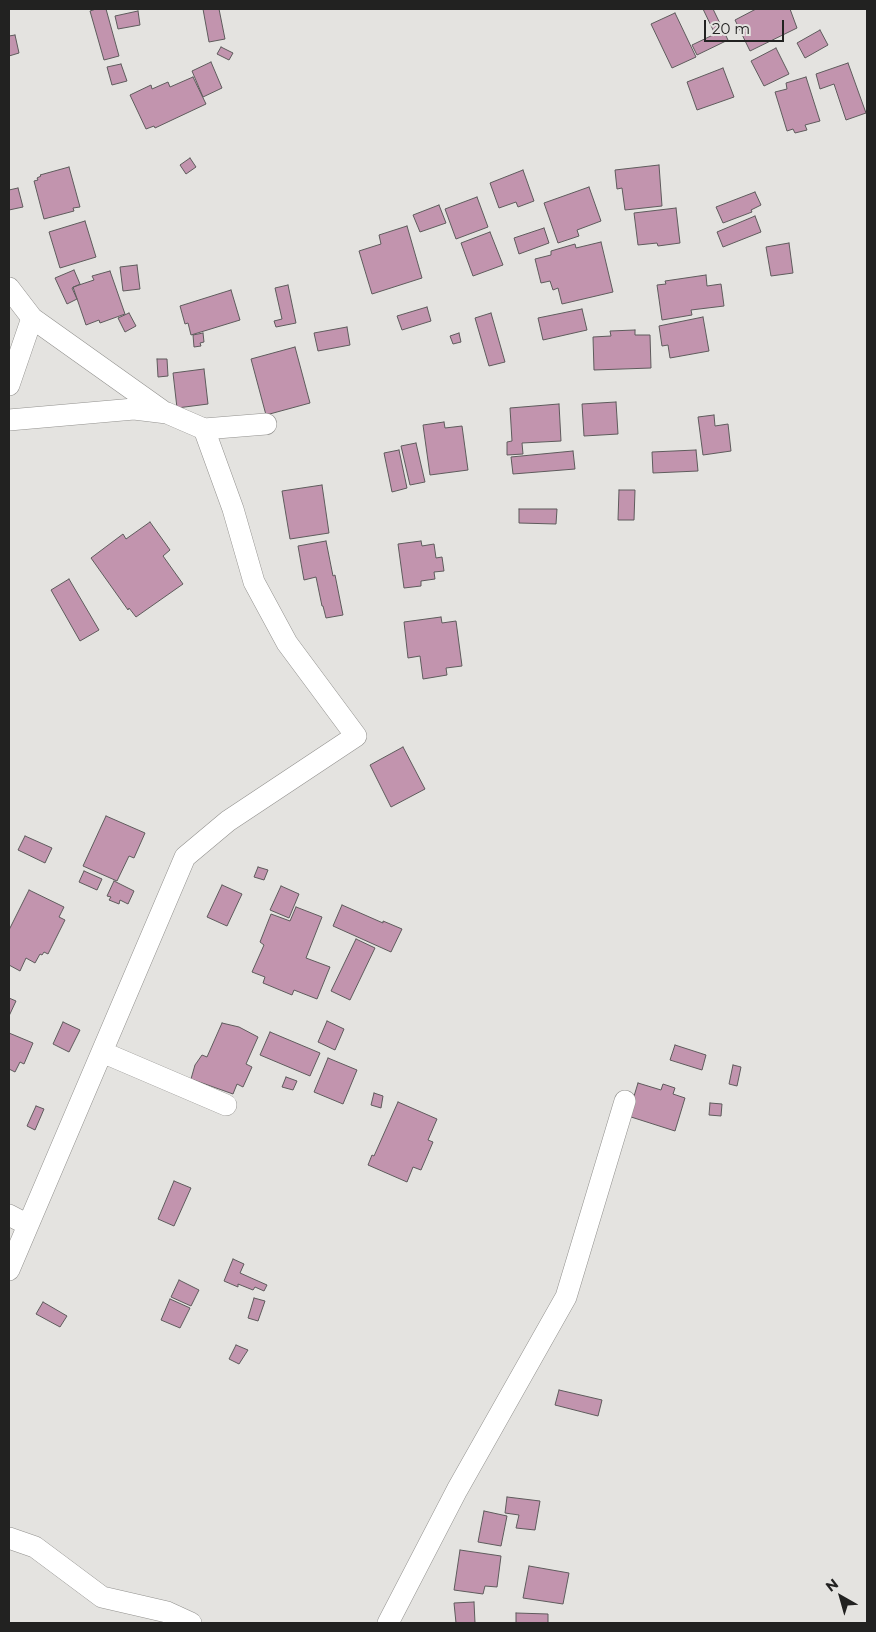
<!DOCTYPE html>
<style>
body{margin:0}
#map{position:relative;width:876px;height:1632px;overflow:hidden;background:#e4e3e0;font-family:Montserrat,sans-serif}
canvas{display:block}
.frame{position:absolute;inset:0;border:10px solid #222221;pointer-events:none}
.north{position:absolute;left:816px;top:1572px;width:50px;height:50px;-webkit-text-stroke:4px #e4e3e0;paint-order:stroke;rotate:322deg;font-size:14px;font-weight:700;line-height:20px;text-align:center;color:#222221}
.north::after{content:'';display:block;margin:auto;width:18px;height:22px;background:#222221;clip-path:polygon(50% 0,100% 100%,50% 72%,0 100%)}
.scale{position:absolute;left:704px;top:20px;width:80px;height:22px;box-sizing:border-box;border:2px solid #222221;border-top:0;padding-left:6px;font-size:15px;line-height:18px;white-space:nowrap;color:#222221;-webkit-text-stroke:4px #e4e3e0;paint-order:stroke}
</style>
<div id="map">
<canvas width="876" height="1632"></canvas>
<div class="frame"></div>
<div class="north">N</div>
<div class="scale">20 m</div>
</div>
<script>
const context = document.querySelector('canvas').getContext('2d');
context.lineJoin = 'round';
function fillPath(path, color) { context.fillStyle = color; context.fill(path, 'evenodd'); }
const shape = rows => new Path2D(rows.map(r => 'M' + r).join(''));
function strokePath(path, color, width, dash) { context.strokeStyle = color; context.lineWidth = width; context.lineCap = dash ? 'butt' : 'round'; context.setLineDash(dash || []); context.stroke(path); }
const building = shape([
 [96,9,106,9,119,56,104,60,90,11,96,9],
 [203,9,219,9,225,39,209,42,203,9],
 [703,9,713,9,728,40,697,55,692,45,715,34,703,9],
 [756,9,790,9,797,28,750,51,735,20,756,9],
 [138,11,140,25,118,29,115,16,138,11],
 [675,13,696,57,672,68,651,24,675,13],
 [820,30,828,45,805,58,797,43,820,30],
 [15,35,19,53,9,56,9,36,15,35],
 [221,47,233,53,229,60,217,54,221,47],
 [776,48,789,74,764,86,751,61,776,48],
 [211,62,222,88,203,97,192,71,211,62],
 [848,63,866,113,846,120,834,84,820,89,816,74,848,63],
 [121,64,127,81,112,85,107,67,121,64],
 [723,68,734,97,697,110,687,82,723,68],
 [193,77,206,104,155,128,154,126,146,129,130,95,151,85,152,89,168,82,170,87,193,77],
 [806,77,820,121,805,125,807,130,795,133,793,129,787,131,775,92,787,89,786,83,806,77],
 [190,158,196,167,186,174,180,165,190,158],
 [659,165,662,206,625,210,622,188,617,189,615,170,659,165],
 [69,167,80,207,73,208,74,211,44,219,34,181,38,180,37,178,41,176,40,175,69,167],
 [523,170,534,201,518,207,516,202,499,208,490,183,523,170],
 [589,187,601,221,577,230,579,236,558,243,544,203,589,187],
 [18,188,23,207,9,210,9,190,18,188],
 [755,192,761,205,751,210,752,212,723,223,716,207,755,192],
 [477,197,488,227,456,239,445,209,477,197],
 [439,205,446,223,420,232,413,215,439,205],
 [676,208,680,243,658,246,657,243,638,245,634,213,676,208],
 [755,216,761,232,723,247,717,232,755,216],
 [85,221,96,257,60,268,49,232,85,221],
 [407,226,422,278,372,294,359,251,381,244,379,235,407,226],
 [544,228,549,243,519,254,514,238,544,228],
 [490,232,503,265,473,276,461,243,490,232],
 [601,242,613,292,562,304,558,288,553,290,550,281,541,283,535,259,551,255,551,251,575,244,576,248,601,242],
 [789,243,793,273,771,276,766,247,789,243],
 [137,265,140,289,123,291,120,267,137,265],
 [74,270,80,284,72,288,77,299,67,304,55,278,74,270],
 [110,271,125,314,100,323,99,320,86,325,73,287,94,280,92,276,110,271],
 [706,275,707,286,721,284,724,306,691,310,692,315,662,320,657,285,666,284,665,281,706,275],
 [288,285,296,323,276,327,274,321,282,319,275,288,288,285],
 [231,290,240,320,191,335,188,323,185,324,180,306,231,290],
 [427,307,431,321,402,330,397,316,427,307],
 [582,309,587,330,543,340,538,318,582,309],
 [129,313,136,326,125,332,118,318,129,313],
 [491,313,505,362,489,366,475,318,491,313],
 [703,317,709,351,670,358,668,345,662,346,659,326,703,317],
 [347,327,350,345,318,351,314,333,347,327],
 [635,330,635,335,650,335,651,368,594,370,593,337,611,336,610,331,635,330],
 [203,333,204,342,200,343,201,346,194,347,193,335,203,333],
 [459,333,461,342,453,344,450,336,459,333],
 [295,347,310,403,266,415,251,359,295,347],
 [157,359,167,359,168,376,158,377,157,359],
 [204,369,208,404,177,408,173,373,204,369],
 [616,402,618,434,584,436,582,404,616,402],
 [559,404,561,441,522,443,523,454,507,455,507,442,512,441,510,408,559,404],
 [714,415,715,426,728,424,731,451,703,455,698,417,714,415],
 [444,422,445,428,462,426,468,470,430,475,423,425,444,422],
 [416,443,425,482,410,485,401,446,416,443],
 [399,450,407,488,392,492,384,453,399,450],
 [696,450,698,471,653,473,652,452,696,450],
 [573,451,575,469,513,474,511,457,573,451],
 [322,485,329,533,290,539,282,491,322,485],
 [619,490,635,490,634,520,618,520,619,490],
 [519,509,557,509,556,524,519,523,519,509],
 [150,522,170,550,163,556,183,584,136,617,129,608,128,610,91,558,123,534,126,539,150,522],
 [326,541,333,576,335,575,343,615,326,618,323,606,322,606,316,577,304,580,298,546,326,541],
 [421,541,422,546,434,544,436,558,442,557,444,571,434,572,435,579,421,581,421,586,404,588,398,544,421,541],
 [69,579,99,630,80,641,51,590,69,579],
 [441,617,442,623,456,621,462,666,446,668,447,675,423,679,420,656,408,658,404,622,441,617],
 [403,747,425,789,391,807,370,765,403,747],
 [106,816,145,833,134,858,129,856,117,881,83,866,106,816],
 [25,836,52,848,45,863,18,850,25,836],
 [258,867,268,870,264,880,254,877,258,867],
 [84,871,102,879,97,890,79,882,84,871],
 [114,881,134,891,128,904,120,900,119,904,109,900,111,897,107,896,114,881],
 [222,885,242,894,227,926,207,917,222,885],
 [281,886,299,894,289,918,270,910,281,886],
 [29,890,64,907,59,917,65,920,48,954,44,952,42,955,40,954,35,963,26,958,20,971,9,965,9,930,29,890],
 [342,905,383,923,383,921,402,929,391,952,333,926,342,905],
 [296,907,322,917,306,958,330,967,317,999,294,990,292,995,263,983,265,977,252,972,264,945,260,942,271,914,290,921,296,907],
 [356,939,375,948,350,1000,331,991,356,939],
 [9,998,16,1001,9,1016,9,998],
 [327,1021,344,1029,335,1050,318,1042,327,1021],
 [63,1022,80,1030,69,1052,53,1044,63,1022],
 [222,1023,239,1027,258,1037,246,1064,252,1067,243,1087,237,1084,233,1094,191,1079,195,1065,202,1055,207,1057,222,1023],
 [270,1032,320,1053,310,1076,260,1055,270,1032],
 [9,1033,33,1043,24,1064,20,1062,15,1072,9,1069,9,1033],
 [675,1045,706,1055,702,1070,670,1060,675,1045],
 [328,1058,357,1070,343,1104,314,1092,328,1058],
 [733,1065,741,1067,737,1086,729,1084,733,1065],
 [286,1077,297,1081,293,1090,282,1087,286,1077],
 [638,1083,661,1090,663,1084,675,1088,673,1094,685,1098,675,1131,628,1116,638,1083],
 [374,1093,383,1096,381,1108,371,1105,374,1093],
 [398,1102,437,1119,428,1140,433,1142,421,1170,413,1167,407,1182,368,1165,372,1155,374,1156,398,1102],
 [710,1103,722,1104,721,1116,709,1115,710,1103],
 [36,1106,44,1109,35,1130,27,1126,36,1106],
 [174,1181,191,1188,174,1226,158,1219,174,1181],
 [233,1259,244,1264,240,1273,267,1285,264,1291,255,1287,253,1290,238,1284,238,1287,224,1281,233,1259],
 [179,1280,199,1290,191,1306,171,1297,179,1280],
 [254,1298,265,1301,258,1321,248,1318,254,1298],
 [170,1299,190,1308,180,1328,161,1320,170,1299],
 [43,1302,67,1316,60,1327,36,1314,43,1302],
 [236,1345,248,1350,239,1364,229,1359,236,1345],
 [559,1390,602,1400,598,1416,555,1405,559,1390],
 [507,1497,540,1501,535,1530,516,1528,519,1515,505,1513,507,1497],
 [484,1511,507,1516,501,1546,478,1542,484,1511],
 [460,1550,501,1556,497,1587,485,1586,483,1594,454,1590,460,1550],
 [529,1566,569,1573,563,1604,523,1598,529,1566],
 [474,1602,475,1623,456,1623,454,1603,474,1602],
 [516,1613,548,1614,548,1623,516,1623,516,1613]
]);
const minor = shape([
 [9,288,32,318,9,385],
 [32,318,164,412],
 [9,420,134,409,167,413,204,429,266,424],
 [102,1052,226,1105],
 [9,1215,28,1225],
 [9,1270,185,857,228,821,356,736,287,643,254,582,233,509,204,429],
 [9,1538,35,1547,102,1597,167,1612,191,1623],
 [388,1623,457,1490,566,1297,625,1101]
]);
fillPath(building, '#c294ae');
strokePath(building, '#5e5b5c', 1);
strokePath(minor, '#92918e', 22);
strokePath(minor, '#fff', 21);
</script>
